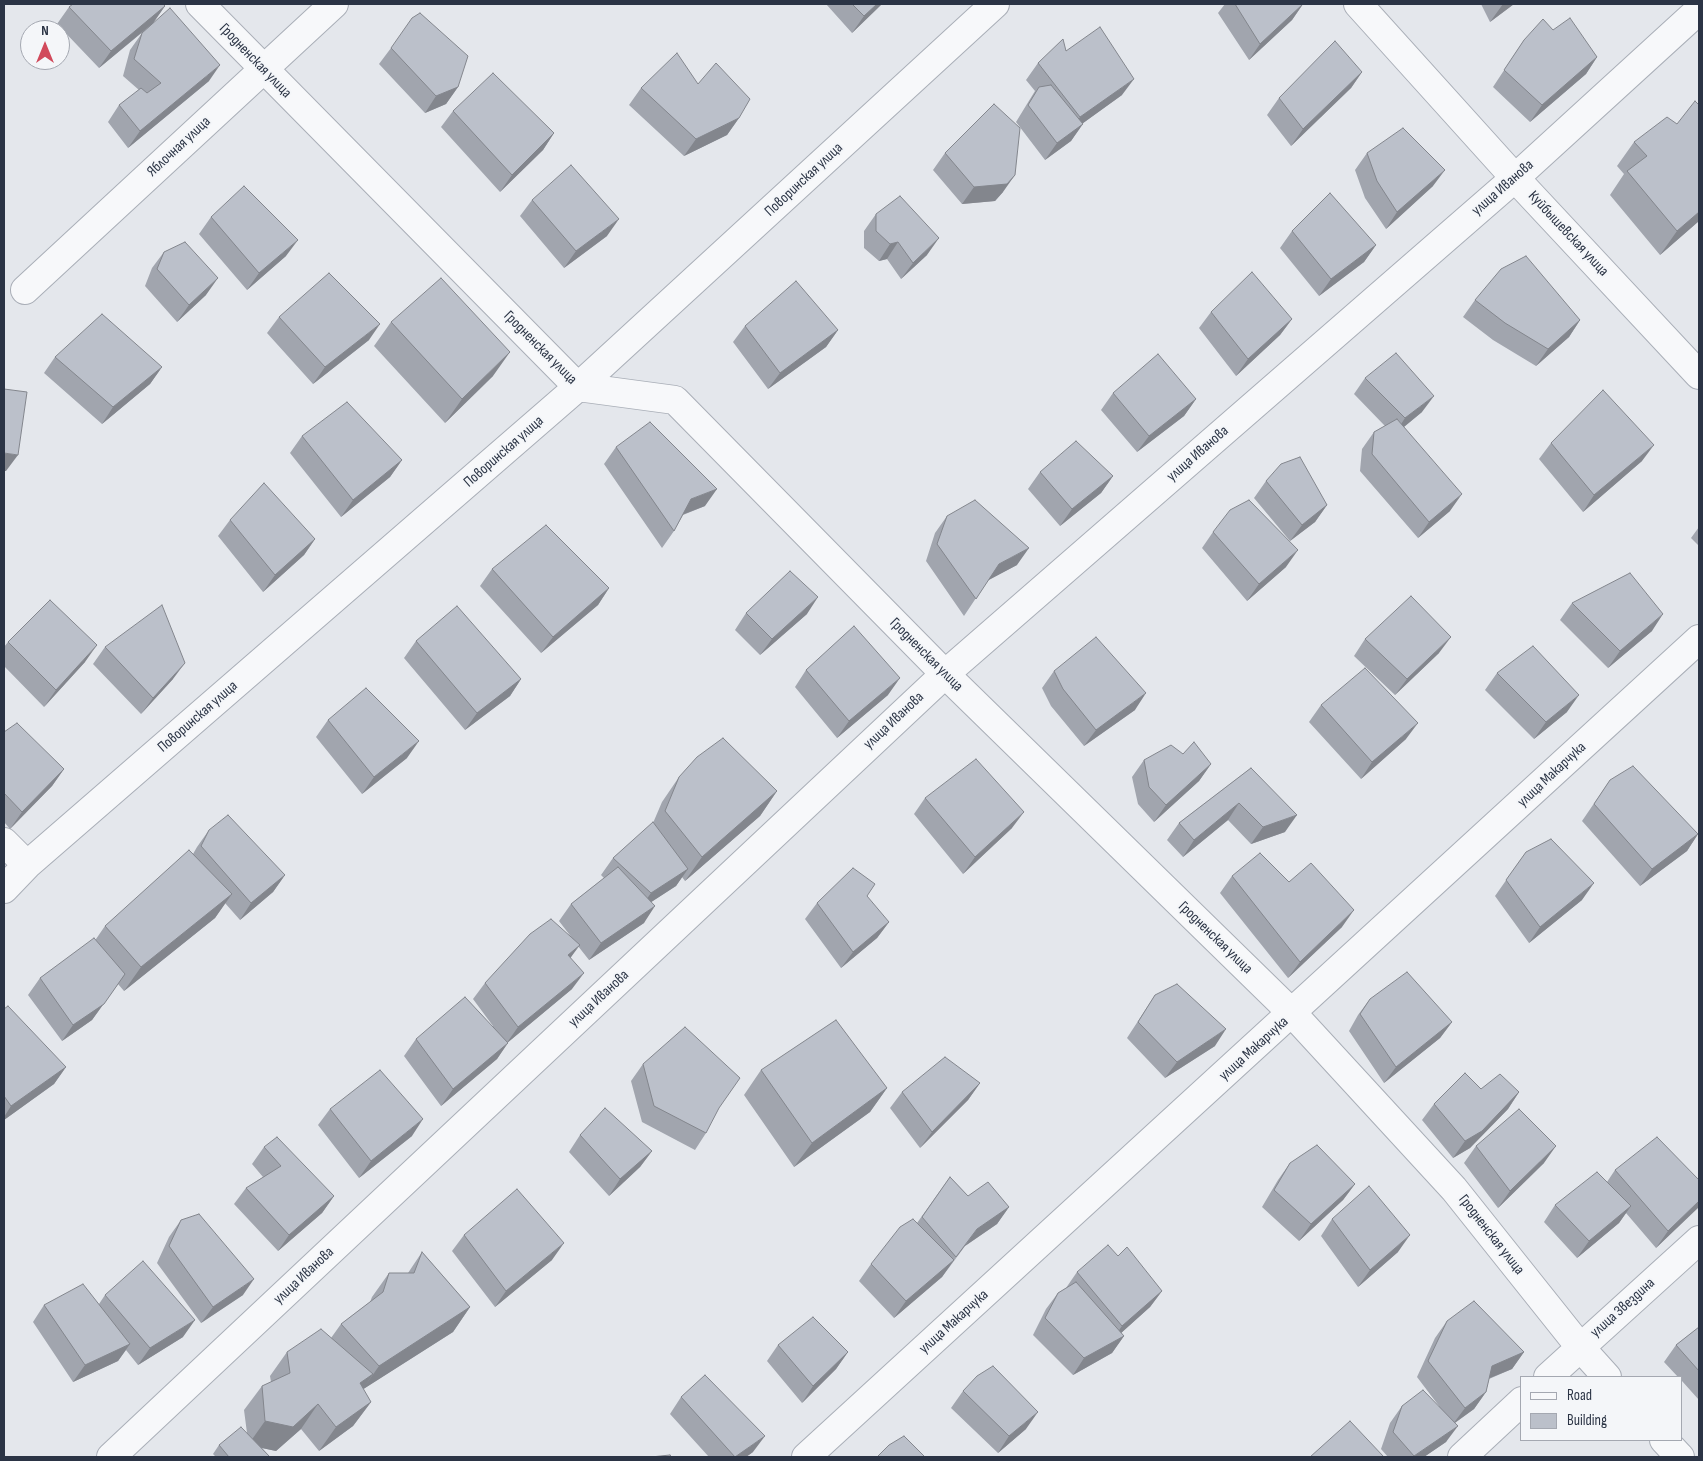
<!DOCTYPE html>
<meta charset="utf-8">
<style>
body{margin:0}
#map{position:relative;width:1703px;height:1461px;overflow:hidden;background:#e4e7ec;font-family:"Sofia Sans Condensed",sans-serif}
canvas{display:block}
.frame{position:absolute;inset:0;border:5px solid #2b3445;pointer-events:none}
.legend{position:absolute;left:1520px;top:1376px;width:162px;height:65px;box-sizing:border-box;background:#f4f6f9;border:1px solid #a4a8b1;margin:0;padding:6px 9px;list-style:none;font-size:15px;color:#2b3445}
.legend li{display:flex;align-items:center;gap:10px;height:25px}
.legend b{width:25px;border:1px solid #a4a8b1}
.north{position:absolute;left:20px;top:20px;width:50px;height:50px;box-sizing:border-box;background:#f4f6f9;border:1px solid #a4a8b1;border-radius:50%;rotate:0deg;font-size:14px;font-weight:700;line-height:20px;text-align:center;color:#2b3445}
.north::after{content:'';display:block;margin:auto;width:18px;height:22px;background:#d1495b;clip-path:polygon(50% 0,100% 100%,50% 72%,0 100%)}
</style>
<div id="map">
<canvas width="1703" height="1461"></canvas>
<div class="frame"></div>
<ul class="legend">
<li><b style="height:6px;background:#f7f8fa"></b>Road</li>
<li><b style="height:14px;background:#bbc0ca"></b>Building</li>
</ul>
<div class="north">N</div>
</div>
<script>
const context = document.querySelector('canvas').getContext('2d');
context.lineJoin = 'round';
const shape = rows => new Path2D(rows.map(r => 'M' + r).join(''));
function strokePath(path, color, width, dash) { context.strokeStyle = color; context.lineWidth = width; context.lineCap = dash ? 'butt' : 'round'; context.setLineDash(dash || []); context.stroke(path); }
function fillPath(path, color) { context.fillStyle = color; context.fill(path, 'evenodd'); }
function write(font, color, halo, rows, align = 'center') {
  context.font = font + ' "Sofia Sans Condensed",sans-serif'; context.lineWidth = 4; context.setLineDash([]); context.textBaseline = 'middle'; context.strokeStyle = halo; context.fillStyle = color; for (const [text, x, y, turn = 0] of rows) {
    context.save(); context.translate(x, y); context.rotate((+turn || 0) * Math.PI / 180); context.textAlign = isNaN(turn) ? turn : align; if (halo) context.strokeText(text, 0, 0); context.fillText(text, 0, 0); context.restore();
  }
}
const minor = shape([
 [200,4,578,387,675,400,945,674,1293,1014,1454,1189,1580,1347,1607,1377],
 [1358,4,1515,178,1699,375],
 [25,290,334,4],
 [4,842,27,865],
 [4,889,27,865,578,387,995,4],
 [1548,1377,1699,1240],
 [1664,1440,1680,1457],
 [111,1457,945,674,1515,178,1699,10],
 [806,1457,1699,639],
 [1462,1457,1522,1401]
]);
const wall = shape([
 [826,4,882,4,852,33],
 [1225,4,1303,4,1292,20,1249,60,1218,13],
 [1481,4,1514,4,1490,22],
 [165,6,154,22,209,81,128,148,108,122,119,105,139,90,123,76,130,50,142,33,144,31,99,68,57,24,69,7],
 [1553,30,1597,57,1586,74,1530,122,1493,87,1524,40],
 [391,48,458,87,446,104,425,113,379,64],
 [1066,51,1122,95,1083,123,1071,141,1045,160,1016,122,1027,104,1035,91,1026,80,1038,63],
 [1362,72,1351,88,1291,146,1267,115,1279,98],
 [698,84,739,118,727,135,684,156,629,105,641,88],
 [1699,105,1699,221,1660,255,1610,195,1624,174,1617,166,1634,142,1677,124],
 [453,111,554,133,543,150,500,192,441,127],
 [945,153,1003,192,995,201,962,204,933,170],
 [1367,153,1433,186,1386,229,1365,198,1355,170],
 [532,200,607,236,564,268,520,216],
 [876,214,927,255,901,279,887,259,879,261,864,248,864,231],
 [211,217,286,256,247,290,199,234],
 [1292,231,1376,245,1364,262,1319,296,1280,248],
 [164,252,206,295,177,322,145,286,152,268],
 [1475,300,1580,320,1569,337,1536,366,1493,340,1463,317],
 [1211,312,1292,319,1280,335,1236,376,1199,328],
 [279,317,369,340,313,384,267,333],
 [391,322,493,376,445,423,374,346],
 [745,326,838,330,826,347,768,389,733,342],
 [55,357,162,367,150,384,102,424,44,373],
 [1365,378,1422,412,1404,427,1450,511,1418,538,1360,471,1362,449,1374,432,1385,426,1354,394],
 [1113,393,1196,399,1184,416,1137,452,1101,410],
 [302,436,402,460,390,477,341,517,290,453],
 [1551,443,1642,461,1583,512,1539,459],
 [616,447,705,506,683,515,674,531,662,548,604,464],
 [1040,472,1113,476,1101,493,1060,526,1028,489],
 [1266,481,1327,505,1315,522,1290,541,1254,498],
 [947,516,1017,565,988,580,964,616,926,561,935,533],
 [230,520,315,539,304,555,263,592,218,536],
 [1699,527,1699,546,1691,538],
 [1213,532,1286,567,1247,601,1202,548],
 [492,569,609,588,598,605,541,653,480,586],
 [1572,603,1652,631,1608,668,1560,620],
 [746,613,807,614,760,655,735,630],
 [1365,639,1439,653,1395,695,1354,656],
 [416,641,521,679,510,696,465,730,404,658],
 [8,642,85,662,44,707,4,666,4,647],
 [105,647,173,679,141,714,93,664],
 [806,670,888,695,837,738,795,687],
 [1054,671,1135,710,1084,746,1051,706,1042,688],
 [1497,673,1567,712,1534,739,1485,690],
 [1321,705,1406,739,1361,779,1309,722],
 [328,720,407,758,362,794,316,737],
 [4,732,64,769,52,786,10,829,4,822],
 [1183,754,1211,764,1199,781,1154,822,1138,804,1132,777,1144,760],
 [1251,768,1285,832,1251,844,1228,820,1183,857,1167,840,1179,823],
 [679,777,777,791,760,816,685,881,682,877,676,886,651,902,644,923,589,960,578,946,571,957,572,989,508,1042,497,1059,441,1106,404,1056,416,1039,493,1026,473,999,485,983,572,938,559,921,571,904,604,878,601,875,613,858,653,823,662,802],
 [1610,780,1698,834,1687,851,1640,886,1582,821],
 [925,798,1012,828,963,874,914,814],
 [209,830,285,875,273,892,240,920,225,903,215,918,124,991,118,984,92,1020,62,1041,28,995,40,978,96,939,105,926,193,854,197,847],
 [1526,852,1582,900,1529,943,1495,896],
 [1232,876,1289,882,1342,927,1288,978,1220,893],
 [817,903,889,922,877,938,841,968,805,919],
 [1155,995,1215,1046,1165,1078,1127,1038],
 [1370,999,1452,1022,1440,1038,1384,1083,1349,1031,1358,1015],
 [4,1009,66,1067,54,1084,4,1120],
 [643,1064,706,1133,695,1150,642,1122,631,1081],
 [761,1070,887,1088,870,1112,794,1167,744,1095],
 [980,1083,968,1100,920,1148,890,1108,902,1092],
 [1481,1089,1519,1092,1508,1109,1470,1148,1453,1158,1422,1120,1434,1104],
 [330,1109,412,1136,359,1178,318,1125],
 [580,1135,652,1151,640,1167,609,1196,569,1152],
 [1476,1146,1544,1163,1498,1208,1464,1163],
 [264,1147,334,1196,322,1213,278,1251,234,1204,246,1188,263,1177,252,1164],
 [1290,1163,1355,1184,1343,1200,1299,1241,1262,1207,1278,1180],
 [1615,1170,1699,1180,1699,1206,1656,1248,1626,1213,1619,1223,1577,1258,1544,1222,1555,1205,1607,1182],
 [950,1177,968,1196,1009,1207,997,1224,965,1246,942,1277,894,1318,859,1281,871,1264,917,1223],
 [1332,1219,1398,1252,1358,1287,1321,1236],
 [181,1220,243,1295,201,1323,157,1263,169,1237],
 [464,1235,552,1260,495,1307,452,1251],
 [422,1252,470,1307,453,1332,363,1389,371,1402,353,1426,319,1451,301,1429,276,1451,262,1448,270,1457,216,1457,213,1454,219,1445,247,1433,244,1410,262,1386,271,1382,270,1376,287,1352,331,1338,341,1324,370,1302,372,1297,389,1273,408,1273],
 [1118,1256,1162,1291,1150,1307,1121,1333,1124,1336,1112,1353,1073,1375,1033,1335,1046,1309,1058,1293,1066,1288,1077,1272],
 [105,1295,183,1337,138,1365,126,1350,118,1361,73,1382,33,1322,44,1305,99,1304],
 [1447,1321,1524,1352,1512,1369,1489,1379,1486,1392,1474,1409,1455,1423,1446,1442,1424,1457,1388,1457,1381,1449,1390,1423,1402,1406,1439,1406,1417,1377,1435,1338],
 [1699,1327,1699,1400,1682,1381,1682,1377,1678,1377,1664,1362,1676,1345],
 [778,1345,848,1352,836,1369,802,1403,767,1361],
 [963,1391,1026,1429,998,1453,951,1408],
 [681,1397,753,1452,746,1457,709,1457,670,1414]
]);
const shadedWall = shape([
 [877,4,882,4,852,33,864,16],
 [1303,4,1292,20,1249,60,1260,44],
 [1503,4,1514,4,1490,22],
 [165,6,153,23,99,68,111,51],
 [1597,57,1586,74,1530,122,1542,105],
 [220,65,209,81,128,148,140,131],
 [1362,72,1351,88,1291,146,1303,129],
 [1134,79,1122,95,1068,134,1080,117],
 [458,87,446,104,425,113,436,96],
 [739,118,727,135,684,156,696,139],
 [1083,124,1071,141,1045,160,1057,143],
 [554,133,543,150,500,192,512,175],
 [1445,170,1433,186,1386,229,1397,212],
 [1015,175,1003,192,995,201,962,204,974,187],
 [1699,212,1699,221,1660,255,1677,231],
 [619,219,607,236,564,268,576,251],
 [939,238,927,255,901,279,913,263],
 [298,240,286,256,247,290,259,273],
 [898,242,887,259,879,261,890,244],
 [1376,245,1364,262,1319,296,1331,279],
 [218,278,206,295,177,322,189,305],
 [1292,319,1280,335,1236,376,1248,359],
 [1580,320,1569,337,1536,366,1548,349],
 [380,324,369,340,313,384,325,367],
 [838,330,826,347,768,389,780,373],
 [510,352,493,376,445,423,462,399],
 [162,367,150,384,102,424,113,407],
 [1434,396,1422,412,1394,435,1405,418],
 [1196,399,1184,416,1137,452,1149,436],
 [1654,445,1642,461,1583,512,1594,495],
 [4,453,18,455,6,471,4,471],
 [402,460,390,477,341,517,353,500],
 [1113,476,1101,493,1060,526,1072,509],
 [717,489,705,506,679,516,691,499],
 [1462,494,1450,511,1418,538,1429,522],
 [1327,505,1315,522,1290,541,1302,525],
 [315,539,304,555,263,592,275,575],
 [1029,548,1017,565,987,581,999,564],
 [1298,550,1286,567,1247,601,1259,584],
 [609,588,598,605,541,653,553,637],
 [818,597,807,614,760,655,772,639],
 [1663,614,1652,631,1608,668,1620,651],
 [1451,637,1439,653,1395,695,1407,679],
 [97,645,85,662,44,707,56,690],
 [185,663,173,679,141,714,153,698],
 [900,678,888,695,837,738,849,721],
 [521,679,510,696,465,730,477,713],
 [1146,693,1135,710,1084,746,1096,730],
 [1579,695,1567,712,1534,739,1546,722],
 [1418,723,1406,739,1361,779,1372,762],
 [419,741,407,758,362,794,374,777],
 [1211,764,1199,781,1154,822,1166,805],
 [64,769,52,786,10,829,22,812],
 [777,791,760,816,685,881,702,857],
 [1239,803,1228,820,1183,857,1194,840],
 [1024,812,1012,828,963,874,975,857],
 [1297,815,1285,832,1251,844,1263,827],
 [1698,834,1687,851,1640,886,1652,869],
 [688,869,676,886,639,910,651,893],
 [285,875,273,892,240,920,251,903],
 [1594,883,1582,900,1529,943,1540,927],
 [232,894,215,918,124,991,141,967],
 [655,906,644,923,589,960,601,943],
 [1354,910,1342,927,1288,978,1300,962],
 [889,922,877,938,841,968,853,952],
 [580,945,568,961,568,955],
 [584,973,572,989,506,1044,518,1027],
 [125,974,92,1020,62,1041,73,1025],
 [1452,1022,1440,1038,1384,1083,1396,1067],
 [1226,1029,1215,1046,1165,1078,1177,1062],
 [508,1043,497,1059,441,1106,453,1089],
 [66,1067,54,1084,4,1120,4,1117,11,1106],
 [980,1083,968,1100,920,1148,932,1132],
 [887,1088,870,1112,794,1167,812,1143],
 [1519,1092,1508,1109,1470,1148,1453,1158,1465,1141],
 [423,1119,412,1136,359,1178,371,1161],
 [1556,1146,1544,1163,1498,1208,1510,1191],
 [652,1151,640,1167,609,1196,620,1179],
 [1355,1184,1343,1200,1299,1241,1311,1224],
 [334,1196,322,1213,278,1251,289,1235],
 [1699,1201,1699,1206,1698,1208,1656,1248,1668,1231],
 [1631,1206,1619,1223,1577,1258,1589,1241],
 [1009,1207,997,1224,965,1246,945,1274,977,1229],
 [1410,1235,1398,1252,1358,1287,1370,1270],
 [564,1243,552,1260,495,1307,506,1291],
 [954,1260,942,1277,894,1318,906,1301],
 [254,1279,243,1295,201,1323,213,1307],
 [1162,1291,1150,1307,1110,1343,1122,1326],
 [470,1307,453,1332,362,1390,379,1366],
 [195,1320,183,1337,138,1365,150,1348],
 [1124,1336,1112,1353,1073,1375,1084,1358],
 [130,1344,118,1361,73,1382,85,1365],
 [848,1352,836,1369,802,1403,813,1386],
 [1524,1352,1512,1369,1480,1382,1492,1366],
 [373,1374,356,1399,360,1383],
 [1486,1392,1474,1409,1453,1424,1465,1408],
 [371,1402,353,1426,319,1451,336,1427],
 [318,1404,301,1429,276,1451,248,1445,265,1421],
 [1038,1412,1026,1429,998,1453,1009,1436],
 [1458,1426,1446,1442,1424,1457,1413,1457],
 [765,1436,753,1452,746,1457,735,1457]
]);
const building = shape([
 [73,4,163,4,165,6,111,51,69,7,73,4],
 [852,4,877,4,864,16,852,4],
 [1235,4,1303,4,1260,44,1235,4],
 [170,8,220,65,140,131,119,105,141,88,147,93,161,83,134,59,142,33,170,8],
 [420,13,468,56,458,87,436,96,391,48,412,18,420,13],
 [1570,18,1597,57,1542,105,1504,70,1524,40,1543,19,1553,30,1570,18],
 [1100,27,1134,79,1080,117,1038,63,1063,39,1066,51,1100,27],
 [1335,41,1362,72,1303,129,1279,98,1335,41],
 [677,53,698,84,716,63,750,99,739,118,696,139,641,88,677,53],
 [493,73,554,133,512,175,453,111,493,73],
 [1051,85,1083,124,1057,143,1028,105,1039,87,1051,85],
 [1695,101,1699,105,1699,212,1677,231,1627,171,1647,156,1634,142,1667,117,1677,124,1695,101],
 [994,104,1020,128,1015,175,1007,184,974,187,945,153,994,104],
 [1403,128,1445,170,1397,212,1377,181,1367,153,1403,128],
 [571,165,619,219,576,251,532,200,571,165],
 [244,186,298,240,259,273,211,217,244,186],
 [1330,193,1376,245,1331,279,1292,231,1330,193],
 [900,196,939,238,913,263,898,242,890,244,876,231,876,214,900,196],
 [185,242,218,278,189,305,157,269,164,252,185,242],
 [1526,256,1580,320,1548,349,1505,323,1475,300,1501,269,1526,256],
 [1252,272,1292,319,1248,359,1211,312,1252,272],
 [329,273,380,324,325,367,279,317,329,273],
 [441,278,510,352,462,399,391,322,441,278],
 [796,281,838,330,780,373,745,326,796,281],
 [102,314,162,367,113,407,55,357,102,314],
 [1396,353,1434,396,1405,418,1365,378,1396,353],
 [1158,354,1196,399,1149,436,1113,393,1158,354],
 [4,389,27,392,18,455,4,453,4,389],
 [1603,390,1654,445,1594,495,1551,443,1603,390],
 [347,402,402,460,353,500,302,436,347,402],
 [1397,419,1462,494,1429,522,1372,454,1374,432,1397,419],
 [650,422,717,489,691,499,674,531,616,447,650,422],
 [1076,441,1113,476,1072,509,1040,472,1076,441],
 [1300,457,1327,505,1302,525,1266,481,1281,464,1300,457],
 [264,483,315,539,275,575,230,520,264,483],
 [975,500,1029,548,999,564,976,599,937,544,947,516,975,500],
 [1249,500,1298,550,1259,584,1213,532,1230,510,1249,500],
 [546,525,609,588,553,637,492,569,546,525],
 [790,571,818,597,772,639,746,613,790,571],
 [1630,573,1663,614,1620,651,1572,603,1630,573],
 [1411,596,1451,637,1407,679,1365,639,1411,596],
 [50,600,97,645,56,690,8,642,50,600],
 [162,605,185,663,153,698,105,647,162,605],
 [457,606,521,679,477,713,416,641,457,606],
 [854,626,900,678,849,721,806,670,854,626],
 [1096,637,1146,693,1096,730,1063,689,1054,671,1096,637],
 [1533,646,1579,695,1546,722,1497,673,1533,646],
 [1365,668,1418,723,1372,762,1321,705,1365,668],
 [366,688,419,741,374,777,328,720,366,688],
 [17,723,64,769,22,812,4,793,4,732,17,723],
 [723,738,777,791,702,857,665,811,679,777,697,757,723,738],
 [1194,742,1211,764,1166,805,1149,787,1144,760,1171,745,1183,754,1194,742],
 [976,759,1024,812,975,857,925,798,976,759],
 [1633,766,1698,834,1652,869,1594,804,1610,780,1633,766],
 [1251,768,1297,815,1263,827,1239,803,1194,840,1179,823,1251,768],
 [228,815,285,875,251,903,201,846,209,830,228,815],
 [653,822,688,869,651,893,613,858,653,822],
 [1551,839,1594,883,1540,927,1506,880,1526,852,1551,839],
 [189,850,232,894,141,967,105,926,189,850],
 [1260,853,1289,882,1311,863,1354,910,1300,962,1232,876,1260,853],
 [618,867,655,906,601,943,571,904,618,867],
 [853,868,875,884,867,896,889,922,853,952,817,903,853,868],
 [551,919,580,945,568,955,584,973,518,1027,485,983,530,934,551,919],
 [94,938,125,974,104,1004,73,1025,40,978,94,938],
 [1407,972,1452,1022,1396,1067,1360,1014,1370,999,1407,972],
 [1177,984,1226,1029,1177,1062,1138,1022,1155,995,1177,984],
 [465,997,508,1043,453,1089,416,1039,465,997],
 [8,1006,66,1067,11,1106,4,1096,4,1009,8,1006],
 [836,1020,887,1088,812,1143,761,1070,836,1020],
 [685,1027,740,1078,719,1108,706,1133,654,1106,643,1064,685,1027],
 [945,1057,980,1083,932,1132,902,1092,945,1057],
 [380,1070,423,1119,371,1161,330,1109,380,1070],
 [1465,1073,1481,1089,1500,1074,1519,1092,1482,1131,1465,1141,1434,1104,1465,1073],
 [605,1108,652,1151,620,1179,580,1135,605,1108],
 [1519,1109,1556,1146,1510,1191,1476,1146,1519,1109],
 [277,1137,334,1196,289,1235,246,1188,281,1166,264,1147,277,1137],
 [1657,1137,1699,1180,1699,1201,1668,1231,1615,1170,1657,1137],
 [1317,1145,1355,1184,1311,1224,1274,1190,1290,1163,1317,1145],
 [1597,1172,1631,1206,1589,1241,1555,1205,1597,1172],
 [950,1177,968,1196,988,1182,1009,1207,977,1229,956,1257,922,1217,950,1177],
 [1369,1186,1410,1235,1370,1270,1332,1219,1369,1186],
 [517,1189,564,1243,506,1291,464,1235,517,1189],
 [199,1214,254,1279,213,1307,169,1246,181,1220,199,1214],
 [913,1219,954,1260,906,1301,871,1264,900,1227,913,1219],
 [1108,1245,1118,1256,1127,1247,1162,1291,1122,1326,1077,1272,1108,1245],
 [422,1252,470,1307,379,1366,341,1324,383,1292,389,1273,414,1273,422,1252],
 [143,1261,195,1320,150,1348,105,1295,143,1261],
 [1076,1282,1124,1336,1084,1358,1045,1318,1058,1293,1076,1282],
 [83,1284,130,1344,85,1365,44,1305,83,1284],
 [1474,1301,1524,1352,1492,1366,1486,1392,1465,1408,1428,1361,1447,1321,1474,1301],
 [813,1317,848,1352,813,1386,778,1345,813,1317],
 [1699,1327,1699,1371,1676,1345,1699,1327],
 [321,1329,373,1374,360,1383,371,1402,336,1427,318,1404,293,1427,265,1421,262,1386,290,1373,287,1352,321,1329],
 [993,1366,1038,1412,1009,1436,963,1391,977,1376,993,1366],
 [705,1375,765,1436,735,1457,681,1397,705,1375],
 [1423,1390,1458,1426,1414,1456,1393,1432,1402,1406,1423,1390],
 [1350,1421,1384,1457,1310,1457,1350,1421],
 [241,1427,270,1457,229,1457,219,1445,241,1427],
 [904,1436,925,1457,877,1457,889,1445,904,1436],
 [670,1455,672,1457,651,1457,670,1455]
]);
const streetNames = [
 ["Гродненская улица",255,61,46],
 ["Яблочная улица",179,147,-43],
 ["Поворинская улица",804,180,-43],
 ["улица Иванова",1503,188,-41],
 ["Куйбышевская улица",1568,234,47],
 ["Гродненская улица",540,348,45],
 ["Поворинская улица",504,452,-41],
 ["улица Иванова",1198,454,-41],
 ["Гродненская улица",926,655,45],
 ["Поворинская улица",198,717,-41],
 ["улица Иванова",894,721,-43],
 ["улица Макарчука",1552,775,-43],
 ["Гродненская улица",1215,938,44],
 ["улица Иванова",599,999,-43],
 ["улица Макарчука",1254,1049,-42],
 ["Гродненская улица",1491,1235,52],
 ["улица Иванова",304,1276,-43],
 ["улица Звездина",1623,1308,-42],
 ["улица Макарчука",954,1322,-42]
];
strokePath(minor, '#a9aeb7', 30);
strokePath(minor, '#f7f8fa', 28);
fillPath(wall, '#a1a5ae');
fillPath(shadedWall, '#83868d');
fillPath(building, '#bbc0ca');
strokePath(building, '#83868d', 1);
write('15px', '#2b3445', '#f4f6f9', streetNames);
</script>
